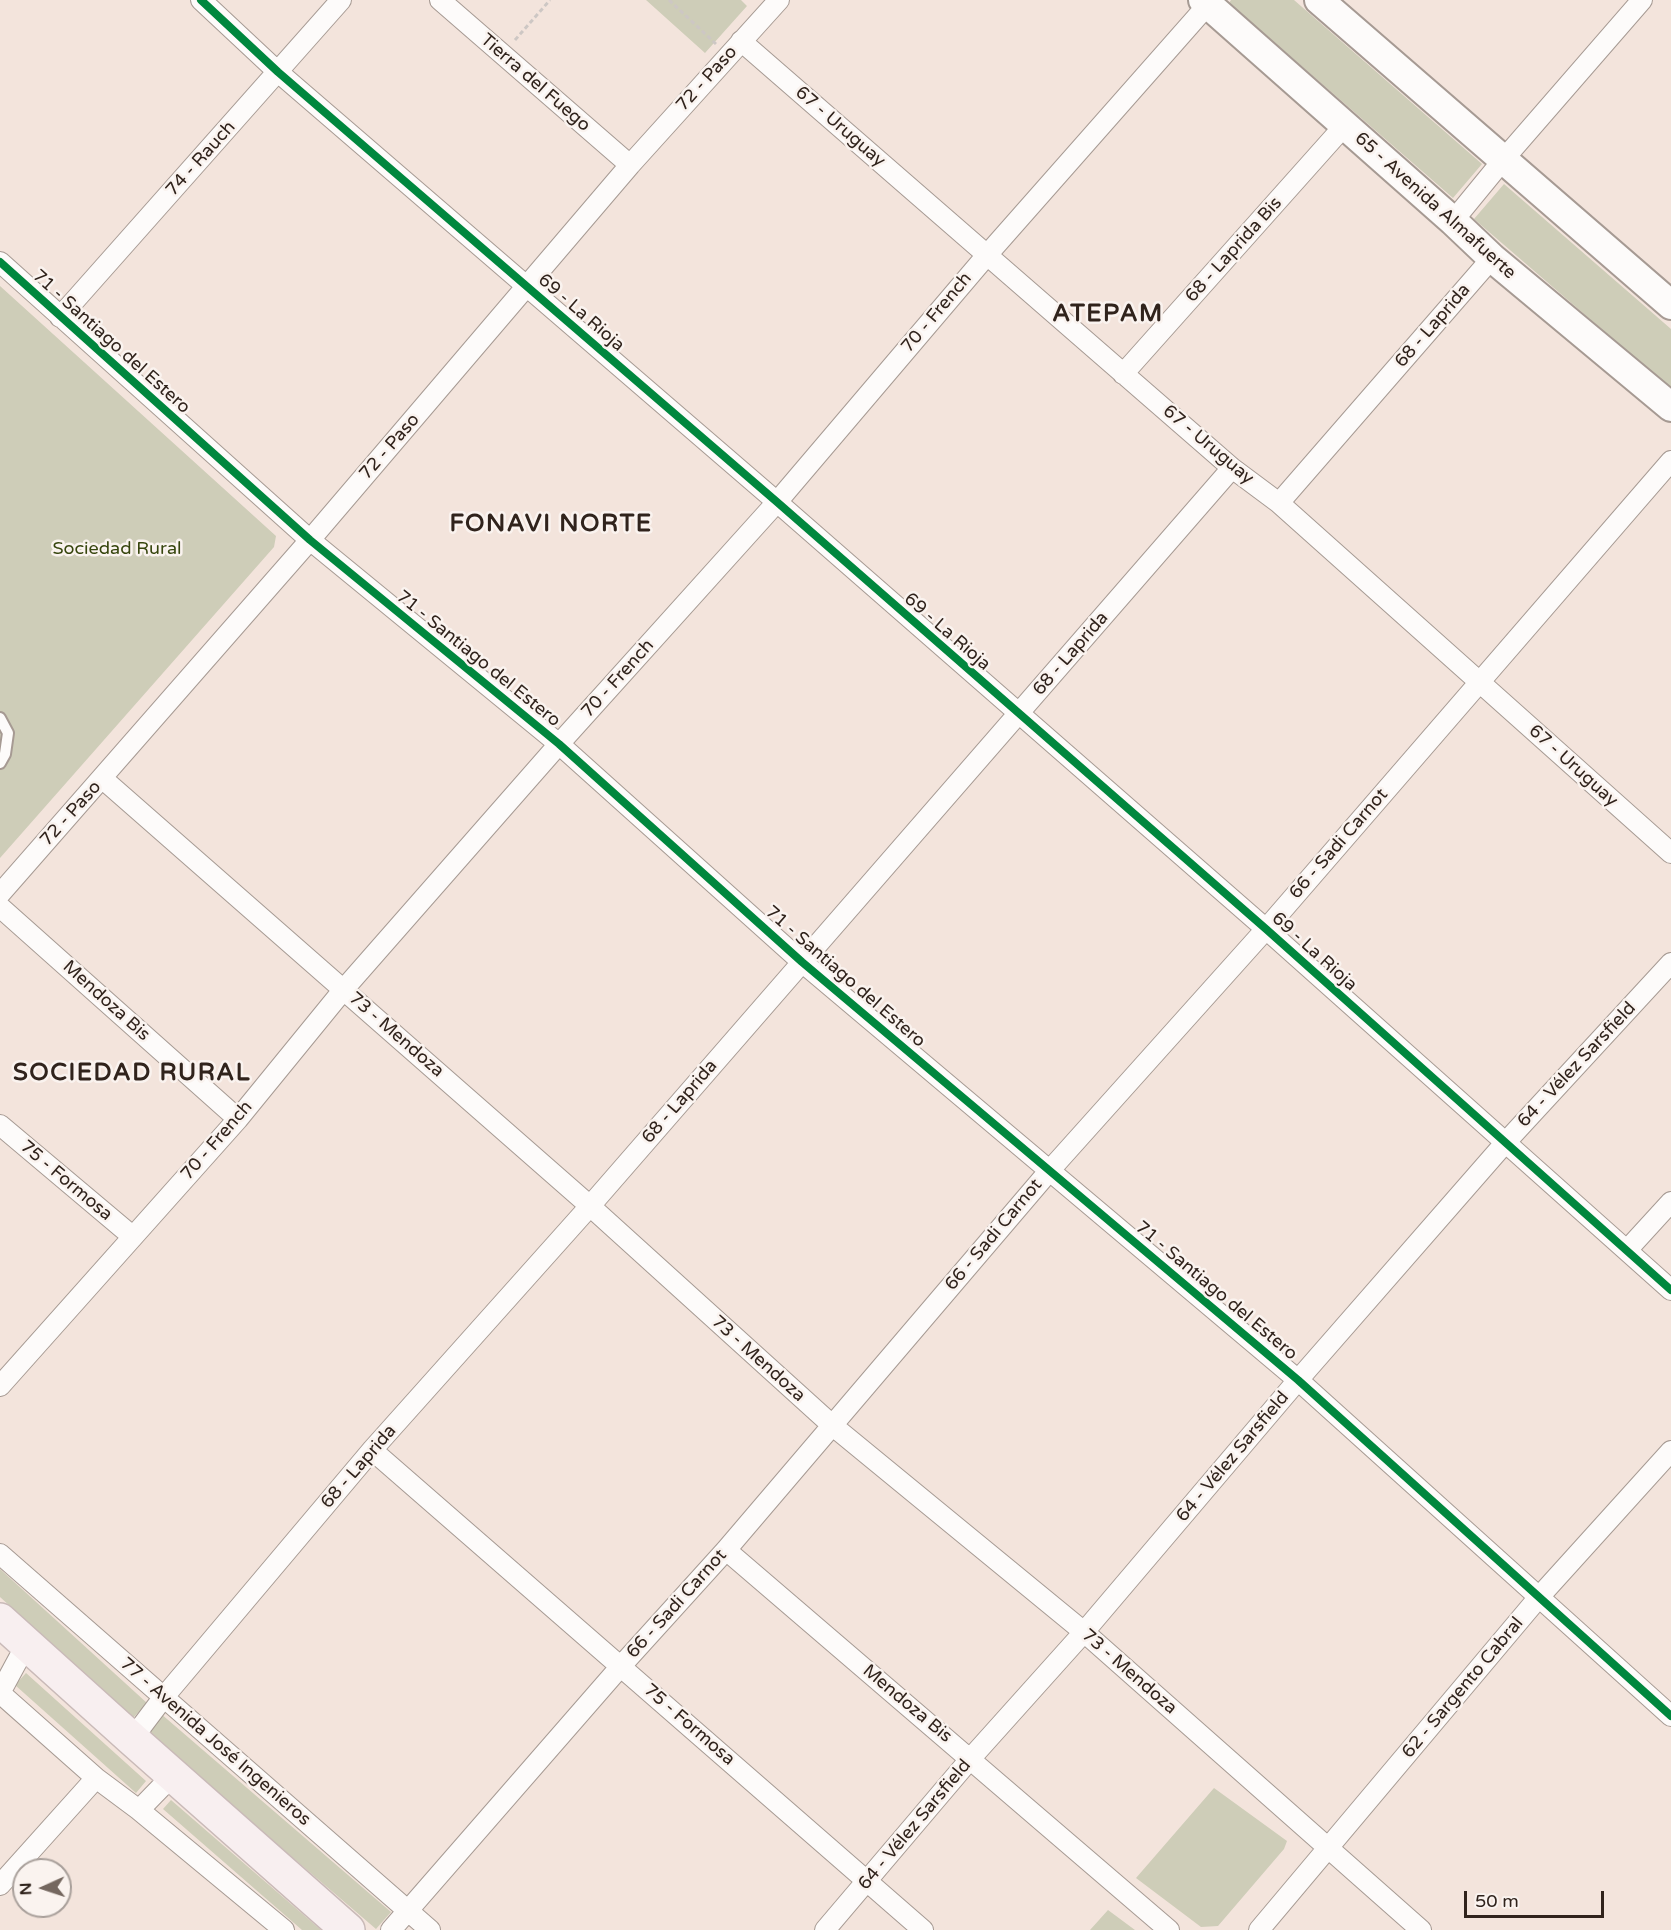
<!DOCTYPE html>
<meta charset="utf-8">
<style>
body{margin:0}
#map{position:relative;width:1671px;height:1930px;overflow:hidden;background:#f3e4dc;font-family:"Varela Round",sans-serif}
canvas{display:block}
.north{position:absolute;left:12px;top:1858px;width:60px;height:60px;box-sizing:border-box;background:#faf3ef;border:2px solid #a9a09b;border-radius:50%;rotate:267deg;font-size:16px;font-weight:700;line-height:24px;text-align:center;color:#30231c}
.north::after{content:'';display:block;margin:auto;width:21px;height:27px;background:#74675f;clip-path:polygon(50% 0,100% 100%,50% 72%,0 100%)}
.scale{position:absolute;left:1464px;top:1891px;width:140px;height:27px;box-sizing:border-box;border:3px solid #30231c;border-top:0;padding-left:8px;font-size:18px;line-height:21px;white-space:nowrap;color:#30231c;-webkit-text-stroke:4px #faf3ef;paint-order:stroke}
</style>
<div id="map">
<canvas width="1671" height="1930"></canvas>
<div class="north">N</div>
<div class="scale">50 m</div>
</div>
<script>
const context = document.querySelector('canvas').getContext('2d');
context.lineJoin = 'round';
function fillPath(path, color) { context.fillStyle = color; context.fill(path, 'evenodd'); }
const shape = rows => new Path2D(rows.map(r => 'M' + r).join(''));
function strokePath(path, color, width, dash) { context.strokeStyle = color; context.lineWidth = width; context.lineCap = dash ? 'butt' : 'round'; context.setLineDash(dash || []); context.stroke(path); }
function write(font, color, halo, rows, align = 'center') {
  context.font = font + ' "Varela Round",sans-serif'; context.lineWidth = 5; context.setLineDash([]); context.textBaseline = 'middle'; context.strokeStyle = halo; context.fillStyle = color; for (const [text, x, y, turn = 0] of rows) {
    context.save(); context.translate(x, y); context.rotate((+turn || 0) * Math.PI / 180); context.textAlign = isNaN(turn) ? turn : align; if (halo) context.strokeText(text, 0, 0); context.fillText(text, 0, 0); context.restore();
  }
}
const green = shape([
 [646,0,741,0,747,6,705,53],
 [1231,0,1294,0,1482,164,1453,198,1229,3],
 [1504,184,1671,329,1671,389,1474,219],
 [0,286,276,536,274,547,0,858],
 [0,1569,147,1703,133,1718,0,1597],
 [26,1673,146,1781,136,1793,15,1685],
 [160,1713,391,1912,376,1929,145,1731],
 [1214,1788,1287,1841,1284,1849,1218,1926,1201,1927,1136,1878],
 [171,1800,321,1930,302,1930,163,1809],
 [1108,1910,1135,1930,1090,1930]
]);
const path = shape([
 [669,0,716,44],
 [515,40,550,0]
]);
const service = shape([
 [0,718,8,733,5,754,0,763]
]);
const minor = shape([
 [201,0,278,72,777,502,1266,929,1671,1290],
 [440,0,630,165],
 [741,41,1232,468,1279,503,1671,853],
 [1453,221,1503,160,1642,0],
 [0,262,310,540,559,744,802,962,1298,1380,1671,1716],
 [60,317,341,0],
 [1123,374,1345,125],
 [1279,503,1492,258],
 [103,779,590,1206,833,1426,1084,1632,1421,1930],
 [0,894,310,540,630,165,779,0],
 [0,907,238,1119],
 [0,1125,132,1236],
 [1628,1249,1671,1202],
 [0,1386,238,1119,344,989,559,744,777,502,987,255,1212,0],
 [372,1450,923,1930],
 [726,1550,1169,1930],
 [0,1554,430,1930],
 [0,1693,96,1778,139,1810,284,1930],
 [0,1693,27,1643],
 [132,1739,163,1698,372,1450,590,1206,1232,468],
 [139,1810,173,1775],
 [0,1885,96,1778],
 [391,1930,621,1666,726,1550,1050,1170,1266,929,1671,461],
 [825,1930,971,1758,1084,1632,1298,1380,1505,1143,1671,963],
 [1259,1930,1539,1597,1671,1451]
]);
const secondary = shape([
 [1203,0,1453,221,1492,258,1671,407],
 [1319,0,1671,305]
]);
const trunk = shape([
 [0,1620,132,1739,348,1930]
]);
const cycleway = shape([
 [201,0,278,72,777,502,1266,929,1671,1290],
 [0,262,310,540,559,744,802,962,1298,1380,1671,1716]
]);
const streetNames = [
 ["72 - Paso",707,79,-48],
 ["Tierra del Fuego",535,83,41],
 ["67 - Uruguay",840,127,41],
 ["74 - Rauch",201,159,-48],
 ["65 - Avenida Almafuerte",1435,206,42],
 ["68 - Laprida Bis",1234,250,-48],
 ["69 - La Rioja",581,313,41],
 ["70 - French",937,313,-50],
 ["68 - Laprida",1433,326,-49],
 ["71 - Santiago del Estero",111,342,42],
 ["67 - Uruguay",1208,445,40],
 ["72 - Paso",390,447,-49],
 ["69 - La Rioja",947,632,41],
 ["68 - Laprida",1071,654,-49],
 ["71 - Santiago del Estero",478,659,39],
 ["70 - French",618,679,-48],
 ["67 - Uruguay",1573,766,42],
 ["72 - Paso",71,814,-48],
 ["66 - Sadi Carnot",1339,844,-49],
 ["69 - La Rioja",1314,952,42],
 ["71 - Santiago del Estero",845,977,41],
 ["Mendoza Bis",106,1001,42],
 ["73 - Mendoza",396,1035,41],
 ["64 - Vélez Sarsfield",1577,1065,-47],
 ["68 - Laprida",680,1102,-49],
 ["70 - French",217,1141,-49],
 ["75 - Formosa",66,1181,40],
 ["66 - Sadi Carnot",994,1235,-50],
 ["71 - Santiago del Estero",1216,1291,40],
 ["73 - Mendoza",758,1359,42],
 ["64 - Vélez Sarsfield",1233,1457,-50],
 ["68 - Laprida",359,1467,-49],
 ["66 - Sadi Carnot",677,1604,-48],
 ["73 - Mendoza",1129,1672,41],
 ["62 - Sargento Cabral",1463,1688,-50],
 ["Mendoza Bis",907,1704,40],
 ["75 - Formosa",689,1725,41],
 ["77 - Avenida José Ingenieros",215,1742,41],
 ["64 - Vélez Sarsfield",915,1825,-50]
];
const parkNames = [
 ["Sociedad Rural",117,549]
];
const districtNames = [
 ["ATEPAM",1108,315],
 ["FONAVI NORTE",551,525],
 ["SOCIEDAD RURAL",132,1074]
];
fillPath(green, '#cecdb8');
strokePath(service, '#a69a93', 14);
strokePath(minor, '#a69a93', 22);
strokePath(secondary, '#a69a93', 32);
strokePath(trunk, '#c9bab8', 36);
strokePath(path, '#cdc7c4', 3, [4.5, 3]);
strokePath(service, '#fdfbfa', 10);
strokePath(minor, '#fdfbfa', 20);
strokePath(secondary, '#fdfbfa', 28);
strokePath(trunk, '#f8eff0', 33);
strokePath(cycleway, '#00873e', 8);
write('18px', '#30231c', '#faf3ef', streetNames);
write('18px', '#36450d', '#faf3ef', parkNames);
context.letterSpacing = '1.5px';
write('bold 24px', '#30231c', '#faf3ef', districtNames);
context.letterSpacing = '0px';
</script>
